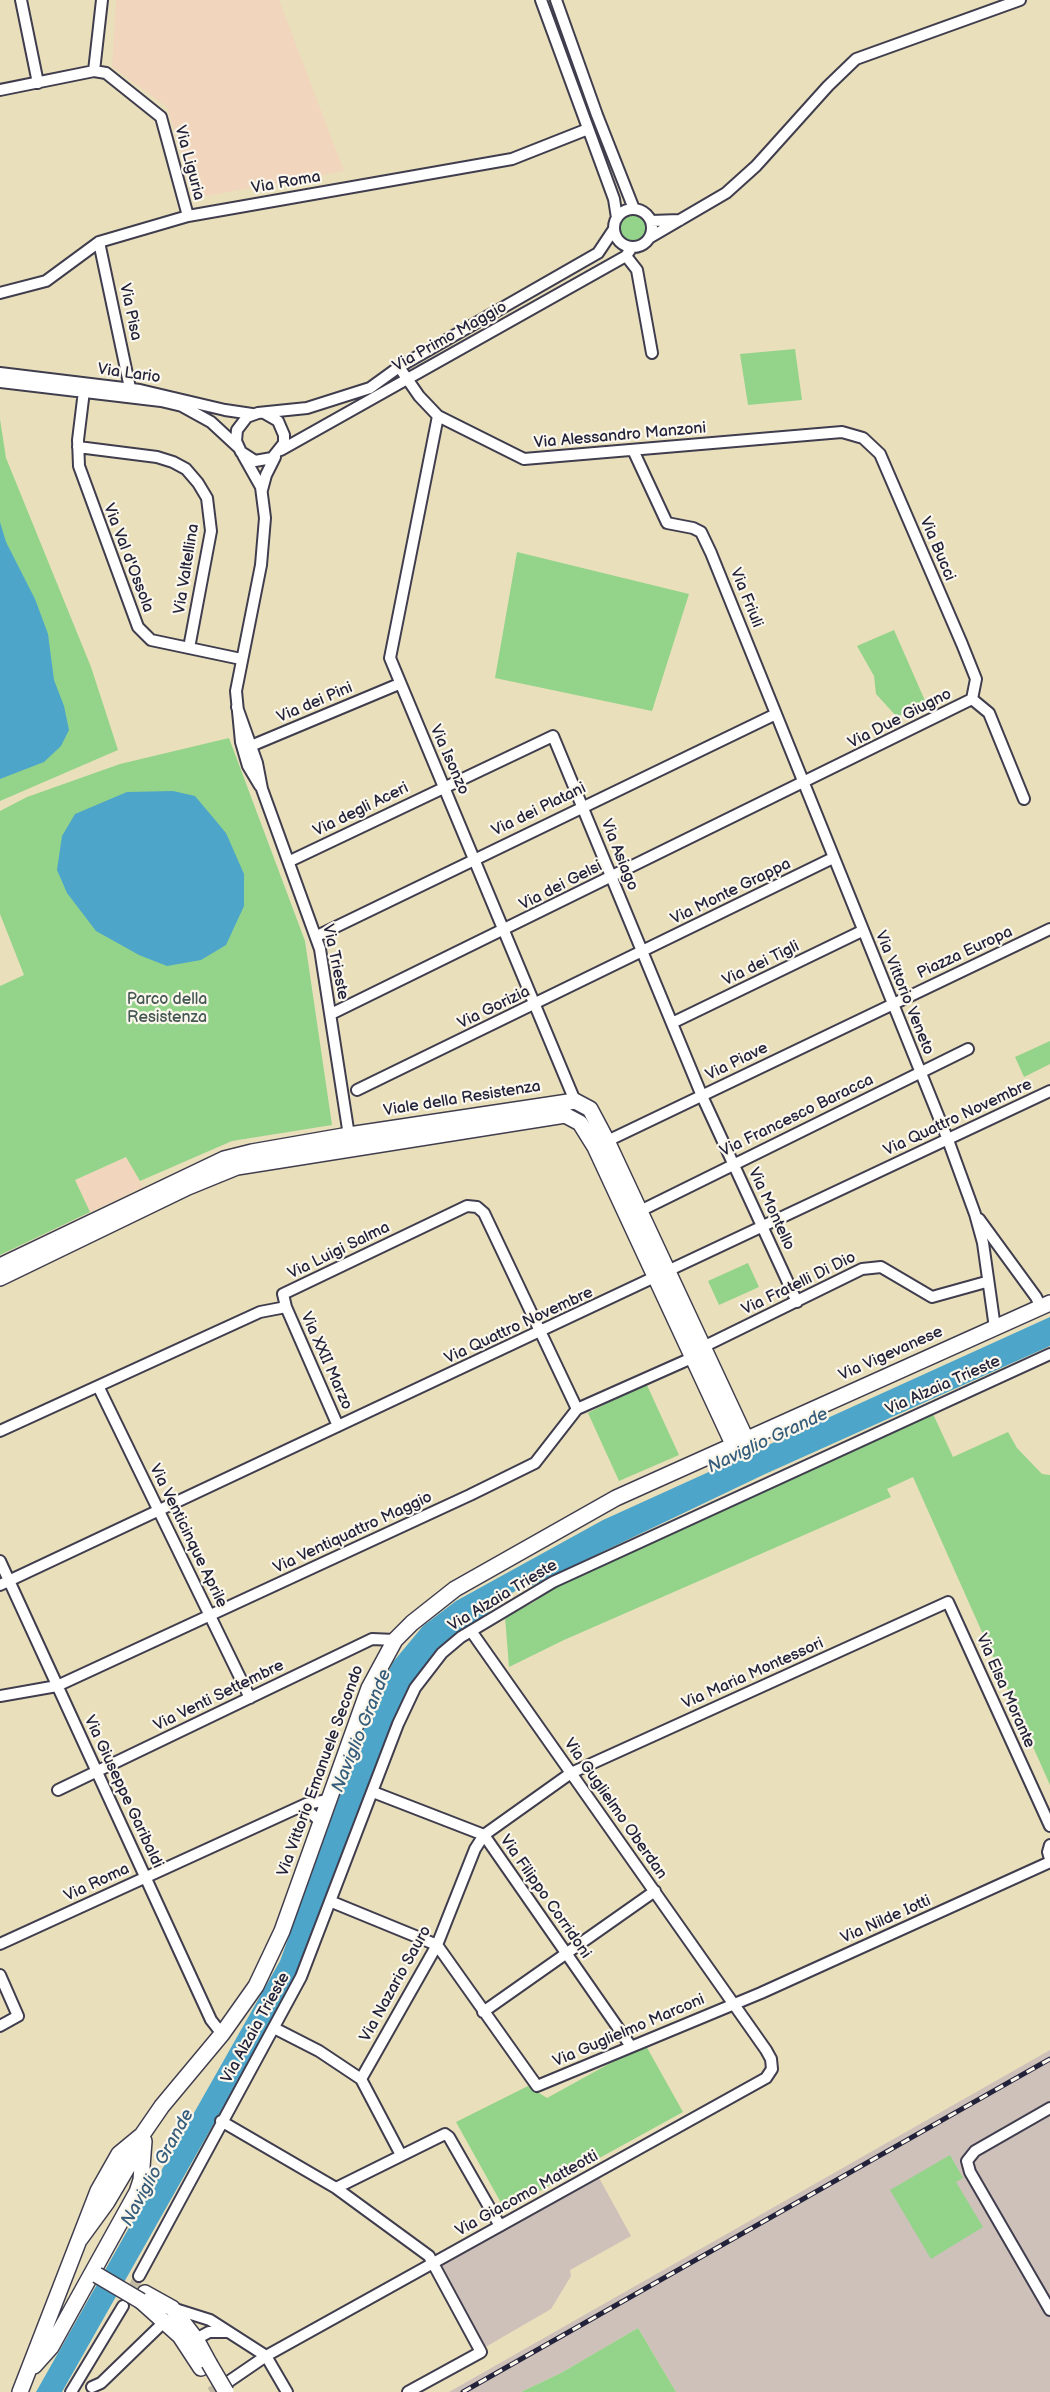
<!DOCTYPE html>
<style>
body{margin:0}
canvas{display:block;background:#e9dfbb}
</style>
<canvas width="1050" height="2392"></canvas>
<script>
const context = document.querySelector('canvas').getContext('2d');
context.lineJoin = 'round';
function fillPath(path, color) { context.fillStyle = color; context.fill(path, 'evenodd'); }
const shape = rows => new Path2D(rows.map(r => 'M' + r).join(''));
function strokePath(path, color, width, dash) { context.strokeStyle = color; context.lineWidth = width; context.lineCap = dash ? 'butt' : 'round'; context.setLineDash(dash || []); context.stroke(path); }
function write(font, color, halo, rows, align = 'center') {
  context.font = font + ' "Balsamiq Sans",sans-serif'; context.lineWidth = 4.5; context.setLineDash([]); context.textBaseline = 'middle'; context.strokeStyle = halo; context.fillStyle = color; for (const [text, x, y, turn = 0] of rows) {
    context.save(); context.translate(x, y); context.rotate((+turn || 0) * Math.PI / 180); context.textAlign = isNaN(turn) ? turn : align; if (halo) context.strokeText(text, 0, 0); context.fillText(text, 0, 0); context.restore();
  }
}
const built = shape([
 [116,0,279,0,344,171,195,198,167,107,112,67],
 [127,1157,143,1187,90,1212,75,1180]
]);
const industrial = shape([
 [1050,2050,1050,2392,676,2392,638,2328,561,2373,521,2392,449,2392],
 [598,2176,631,2236,570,2270,571,2276,551,2309,482,2349,439,2265]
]);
const green = shape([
 '619 229a14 14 0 1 1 28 0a14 14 0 1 1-28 0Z',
 [795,349,802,400,748,405,740,354],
 [0,419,6,458,91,667,118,750,0,801],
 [517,552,689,594,652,711,495,678],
 [894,630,926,703,897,717,876,694,874,676,857,646],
 [229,738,305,941,332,1125,232,1141,140,1181,126,1157,75,1180,90,1212,0,1255,0,986,24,975,0,914,0,811,27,797,120,764],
 [1050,1041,1050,1064,1024,1077,1015,1057],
 [748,1263,759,1287,719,1305,708,1281],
 [646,1383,679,1455,619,1481,588,1413],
 [933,1414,953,1457,1008,1432,1017,1448,1042,1474,1050,1475,1050,1785,913,1477,887,1489,891,1497,564,1640,509,1667,505,1617,534,1602,554,1586],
 [645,2044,683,2112,505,2210,456,2122,528,2086,547,2098],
 [950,2155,963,2178,956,2182,983,2227,931,2259,890,2190],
 [638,2328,676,2392,521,2392,561,2373]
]);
const water = shape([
 [0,522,6,542,35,599,48,634,54,680,64,706,69,730,61,746,44,762,0,779],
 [173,791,195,796,226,833,244,874,244,906,226,945,201,960,167,966,139,955,96,931,67,893,57,870,62,836,75,814,127,792],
 [1050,1317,1050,1346,763,1475,529,1587,524,1586,505,1597,495,1608,449,1640,414,1684,296,1978,62,2392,36,2392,280,1961,371,1709,393,1662,423,1626,456,1601,603,1520]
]);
const streetTunnel = shape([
 [127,2300,139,2276],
 [210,2392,228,2382]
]);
const street = shape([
 [21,0,38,83],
 [541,0,614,199,617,218],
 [556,0,597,115,634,209],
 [94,71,102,0],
 [0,90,94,71,106,73,161,117,188,216],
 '614 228a19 19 0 1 1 38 0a19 19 0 1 1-38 0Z',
 [651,221,680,220],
 [649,238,726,193,756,166,828,86,856,59,1020,0],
 [99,242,130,388],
 [626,256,637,270,652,353],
 [0,293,46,281,99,242,188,216,512,159,588,129],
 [399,367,419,396,438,416,524,459,842,432,863,438,880,454,962,644,976,679,972,699],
 [0,373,140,390,225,410,252,414],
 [0,382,161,401,182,406,211,422,238,447],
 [84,391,78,440,79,466,138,627,151,640,241,659],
 [264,413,278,421,284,435,284,443,272,458,255,461,241,452,236,441,237,430,247,417,258,413,307,408,370,388,399,367,598,253,614,229],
 [438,416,390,658,575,1101],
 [78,447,157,457,173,462,186,469,198,483,207,498,211,531,189,648],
 [281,450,626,256,632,247],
 [633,450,667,523,693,528,701,532,711,553,948,1140,975,1214,983,1243,995,1328],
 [243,455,261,487,265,518,261,565,236,691,241,742,248,766,260,786],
 [262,490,266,475,275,457],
 [972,699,989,713,1024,799],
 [237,707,257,763,262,789,320,949,350,1142],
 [246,748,399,684],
 [290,861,553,736,702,1096,797,1302],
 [317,936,776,714],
 [331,1014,972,699],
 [672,1023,862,931],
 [357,1090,833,858],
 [601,1144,1050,929],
 [640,1211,968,1049],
 [979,1219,1036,1297,1041,1307],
 [99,1388,250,1698],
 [338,1426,286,1307,283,1294,467,1206,477,1207,484,1213,577,1409],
 [0,1431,260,1312,286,1307],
 [0,1561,211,2020,222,2034],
 [0,1585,1050,1091],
 [0,1696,57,1686,470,1495,535,1463,577,1409,694,1357,703,1347,862,1269,881,1267,932,1297,986,1282],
 [58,1790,372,1639,395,1640],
 [373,1792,484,1835,630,2045],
 [306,1804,308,1811,320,1821],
 [1050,1845,1048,1852,1050,1859],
 [332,1902,437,1945,537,2086,761,1993,1050,1862],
 [0,1944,306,1804,328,1800],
 [0,1975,18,2016,0,2026],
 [483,2012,655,1891],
 [274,2028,319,2051,361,2079,401,2155],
 [361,2079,437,1945,475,1849,484,1835,571,1773,948,1602,1050,1826],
 [1050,2108,975,2151,967,2161,970,2172,1050,2310],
 [221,2121,336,2188,429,2256,481,2352,408,2392],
 [336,2188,445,2134,449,2137,500,2226],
 [139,2276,301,1977,398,1724,415,1688,442,1653,461,1637,553,1582,1050,1354],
 [172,2308,210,2320,266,2356,287,2392],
 [196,2339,209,2332,227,2332],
 [228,2382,266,2356,766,2078,772,2069,771,2059,766,2050,471,1631],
 [92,2387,101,2383,164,2322],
 [71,2392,123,2306]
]);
const secondary = shape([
 [0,1266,224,1159,252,1152,349,1135,575,1101,590,1109,607,1141,746,1439],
 [0,1278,188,1187,237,1167,565,1115,580,1123,595,1147,733,1444],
 [80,2239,107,2202,136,2153,142,2135,162,2106,222,2034,256,1986,282,1931,369,1688,395,1640,412,1623,455,1589,616,1498,1050,1303],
 [145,2293,172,2308,196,2339,209,2363],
 [141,2301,180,2336,201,2368],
 [34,2366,51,2347,137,2192,141,2180,144,2141],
 [20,2392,98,2191,119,2154,142,2135]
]);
const rail = shape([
 [463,2392,1050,2059]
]);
const secondaryBridge = shape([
 [97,2275,141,2301],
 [209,2363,226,2392]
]);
const streetNames = [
 ["Via Liguria",189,163,75],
 ["Via Roma",286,183,-10],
 ["Via Pisa",130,312,78],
 ["Via Primo Maggio",450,337,-29],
 ["Via Lario",129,374,8],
 ["Via Alessandro Manzoni",620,436,-5],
 ["Via Bucci",937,549,67],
 ["Via Val d'Ossola",128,558,69],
 ["Via Valtellina",187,569,-81],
 ["Via Friuli",746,598,68],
 ["Via dei Pini",315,703,-23],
 ["Via Due Giugno",900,719,-27],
 ["Via Isonzo",449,760,66],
 ["Via degli Aceri",361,810,-26],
 ["Via dei Platani",539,810,-26],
 ["Via Asiago",619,855,68],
 ["Via dei Gelsi",561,886,-27],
 ["Via Monte Grappa",731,892,-26],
 ["Piazza Europa",965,953,-25],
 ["Via Trieste",335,962,78],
 ["Via dei Tigli",761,964,-26],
 ["Via Vittorio Veneto",904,993,68],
 ["Via Gorizia",494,1008,-26],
 ["Via Piave",737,1062,-26],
 ["Viale della Resistenza",462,1099,-9],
 ["Via Francesco Baracca",797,1116,-26],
 ["Via Quattro Novembre",958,1118,-25],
 ["Via Montello",771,1209,65],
 ["Via Luigi Salma",339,1251,-26],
 ["Via Fratelli Di Dio",799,1284,-26],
 ["Via Quattro Novembre",519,1326,-25],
 ["Via Vigevanese",891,1354,-24],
 ["Via XXII Marzo",326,1361,66],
 ["Via Alzaia Trieste",943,1386,-24],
 ["Via Ventiquattro Maggio",353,1533,-25],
 ["Via Venticinque Aprile",188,1536,64],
 ["Via Alzaia Trieste",503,1596,-31],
 ["Via Maria Montessori",753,1674,-24],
 ["Via Elsa Morante",1005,1691,66],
 ["Via Venti Settembre",219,1696,-26],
 ["Via Vittorio Emanuele Secondo",321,1771,-70],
 ["Via Giuseppe Garibaldi",123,1792,65],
 ["Via Guglielmo Oberdan",615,1809,55],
 ["Via Roma",97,1883,-25],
 ["Via Filippo Corridoni",545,1897,55],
 ["Via Nilde Iotti",886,1920,-24],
 ["Via Nazario Sauro",396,1984,-61],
 ["Via Alzaia Trieste",256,2028,-61],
 ["Via Guglielmo Marconi",629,2031,-23],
 ["Via Giacomo Matteotti",527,2194,-29]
];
const parkNames = [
 ["Parco della",167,1000],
 ["Resistenza",167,1018]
];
const waterNames = [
 ["Naviglio Grande",768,1441,-25],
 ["Naviglio Grande",362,1731,-68],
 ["Naviglio Grande",158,2168,-61]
];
fillPath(built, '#f1d5bd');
fillPath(industrial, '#cec1ba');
fillPath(green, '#94d48a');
fillPath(water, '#4da5ca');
strokePath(streetTunnel, '#c1b9a1', 10, [10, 5]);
strokePath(street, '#403e4e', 14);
strokePath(secondary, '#403e4e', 18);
strokePath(street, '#fff', 10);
strokePath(secondary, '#fff', 15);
strokePath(rail, '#22223b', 5);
strokePath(rail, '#fbf7ec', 3, [9]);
strokePath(secondaryBridge, '#403e4e', 18, []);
strokePath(secondaryBridge, '#fff', 15);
write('16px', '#22223b', '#fbf7ec', streetNames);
write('16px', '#445753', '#fbf7ec', parkNames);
write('italic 18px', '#355d7b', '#fbf7ec', waterNames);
</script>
